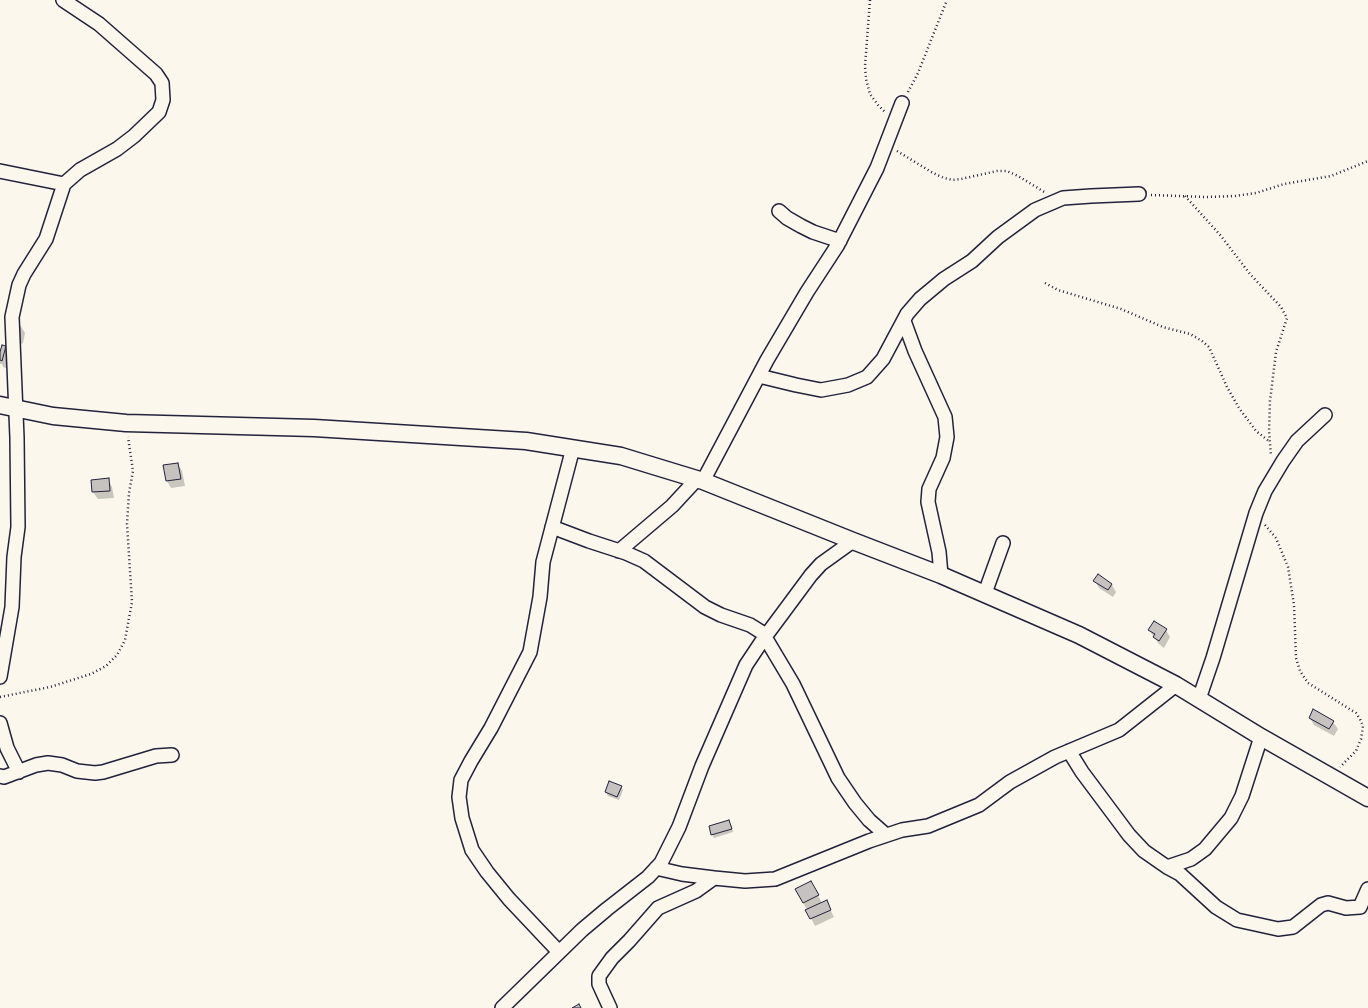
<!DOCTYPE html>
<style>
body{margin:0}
canvas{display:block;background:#fbf7ec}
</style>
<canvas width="1368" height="1008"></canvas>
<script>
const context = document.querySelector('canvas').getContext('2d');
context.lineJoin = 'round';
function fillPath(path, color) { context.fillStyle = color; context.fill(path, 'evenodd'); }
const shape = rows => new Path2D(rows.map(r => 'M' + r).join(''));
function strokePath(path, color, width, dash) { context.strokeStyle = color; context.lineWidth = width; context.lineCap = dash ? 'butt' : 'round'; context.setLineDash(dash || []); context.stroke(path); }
const shadow = shape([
 [19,325,20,325,25,333,23,343,21,344,17,336],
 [6,347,10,354,6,368,3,367,2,364,0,364,0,348,1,353],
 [178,464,182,471,185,486,171,488,167,481],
 [108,479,112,487,114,498,98,499,93,492,92,481],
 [1095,581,1112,585,1116,592,1113,597,1099,588],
 [1149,630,1166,630,1170,637,1164,648,1159,644],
 [1310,718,1333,722,1338,729,1334,736,1314,725],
 [609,782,621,787,623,790,619,800,608,796,606,792],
 [731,825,733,832,714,838,712,834],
 [797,890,815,890,822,903,826,901,834,917,815,926]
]);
const building = shape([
 [2,345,6,346,2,361,0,360,0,352,2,345],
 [178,463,181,479,166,481,163,465,178,463],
 [109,478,110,491,92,492,91,480,109,478],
 [1098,574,1112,584,1108,590,1093,581,1098,574],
 [1154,621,1167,629,1159,641,1153,637,1155,634,1148,630,1154,621],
 [1313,709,1334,721,1329,729,1309,718,1313,709],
 [609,781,622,786,617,797,605,792,609,781],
 [729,820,732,829,711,835,709,826,729,820],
 [811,881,819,895,803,903,795,889,811,881],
 [827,900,831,910,810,919,805,910,827,900],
 [579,1004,581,1008,572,1008,579,1004]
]);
const path = shape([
 [870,0,865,66,866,79,870,94,878,105,886,113],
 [908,92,918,73,947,0],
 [897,151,933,173,944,178,953,180,961,179,997,171,1007,171,1018,176,1046,193],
 [1151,195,1206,197,1235,196,1256,193,1284,184,1331,176,1368,161],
 [1185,196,1221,236,1250,274,1281,307,1287,318,1276,352,1270,401,1269,431,1271,456],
 [1045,283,1058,290,1121,309,1163,327,1190,334,1202,341,1209,347,1227,387,1239,408,1256,431,1270,442],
 [1265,525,1276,538,1288,567,1294,605,1296,658,1300,671,1308,683,1356,713,1360,719,1363,726,1361,739,1356,751,1340,767],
 [0,697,50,687,91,674,106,666,117,655,125,640,132,602,127,524,129,493,133,471,128,437]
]);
const minor = shape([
 [0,171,64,184],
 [779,211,787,218,801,226,813,232,840,241],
 [904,321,915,351,945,417,947,437,943,458,929,489,928,502,939,552,941,575],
 [759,376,796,385,821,390,848,385,867,377,883,359,907,314,920,299,944,279,972,261,998,237,1035,210,1063,198,1091,196,1139,194],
 [703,481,767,360,807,292,837,246,877,168,902,103],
 [552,527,589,541,626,553,644,561,705,607,721,615,750,625,766,635],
 [619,551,672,506,697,479],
 [985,593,1003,543],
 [765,637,793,684,838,778,855,803,869,820,886,835],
 [0,677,12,607,14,557,18,527,17,438,12,317,19,285,24,274,46,239,64,184,80,170,117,149,134,136,159,112,163,100,162,83,156,74,99,24,63,0],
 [1199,699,1213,658,1256,513,1265,491,1283,461,1297,441,1325,415],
 [0,723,7,748,19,772],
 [1069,751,1082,772,1129,835,1144,851,1167,867,1180,874,1216,907,1237,920,1278,929,1293,927,1321,905,1328,903,1346,908,1360,907,1368,889],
 [0,776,4,777,36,765,48,763,62,765,77,771,95,773,103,772,156,756,172,755],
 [1167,867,1191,859,1205,849,1231,818,1242,796,1261,737],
 [656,868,682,874,714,878,745,881,775,879,869,841,902,830,928,826,979,805,1010,782,1055,757,1119,730,1176,685],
 [559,952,509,899,487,872,472,850,462,818,459,797,461,780,471,761,491,728,530,652,540,597,543,562,573,448],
 [502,1008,582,930,607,909,648,877,661,863,679,827,702,766,746,665,762,641,811,575,821,564,853,541],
 [610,1008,599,984,599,976,612,958,629,941,658,908,696,891,714,878]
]);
const tertiary = shape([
 [0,405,53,416,126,423,314,428,526,441,621,456,657,467,703,481,853,541,941,575,1079,635,1176,685,1261,737,1368,798]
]);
fillPath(shadow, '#0003');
fillPath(building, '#c6c2c0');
strokePath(building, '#22223b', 1);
strokePath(minor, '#22223b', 16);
strokePath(tertiary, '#22223b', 19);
strokePath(path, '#22223b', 2.5, [1, 3]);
strokePath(minor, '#fbf7ec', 13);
strokePath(tertiary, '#fbf7ec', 16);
</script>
